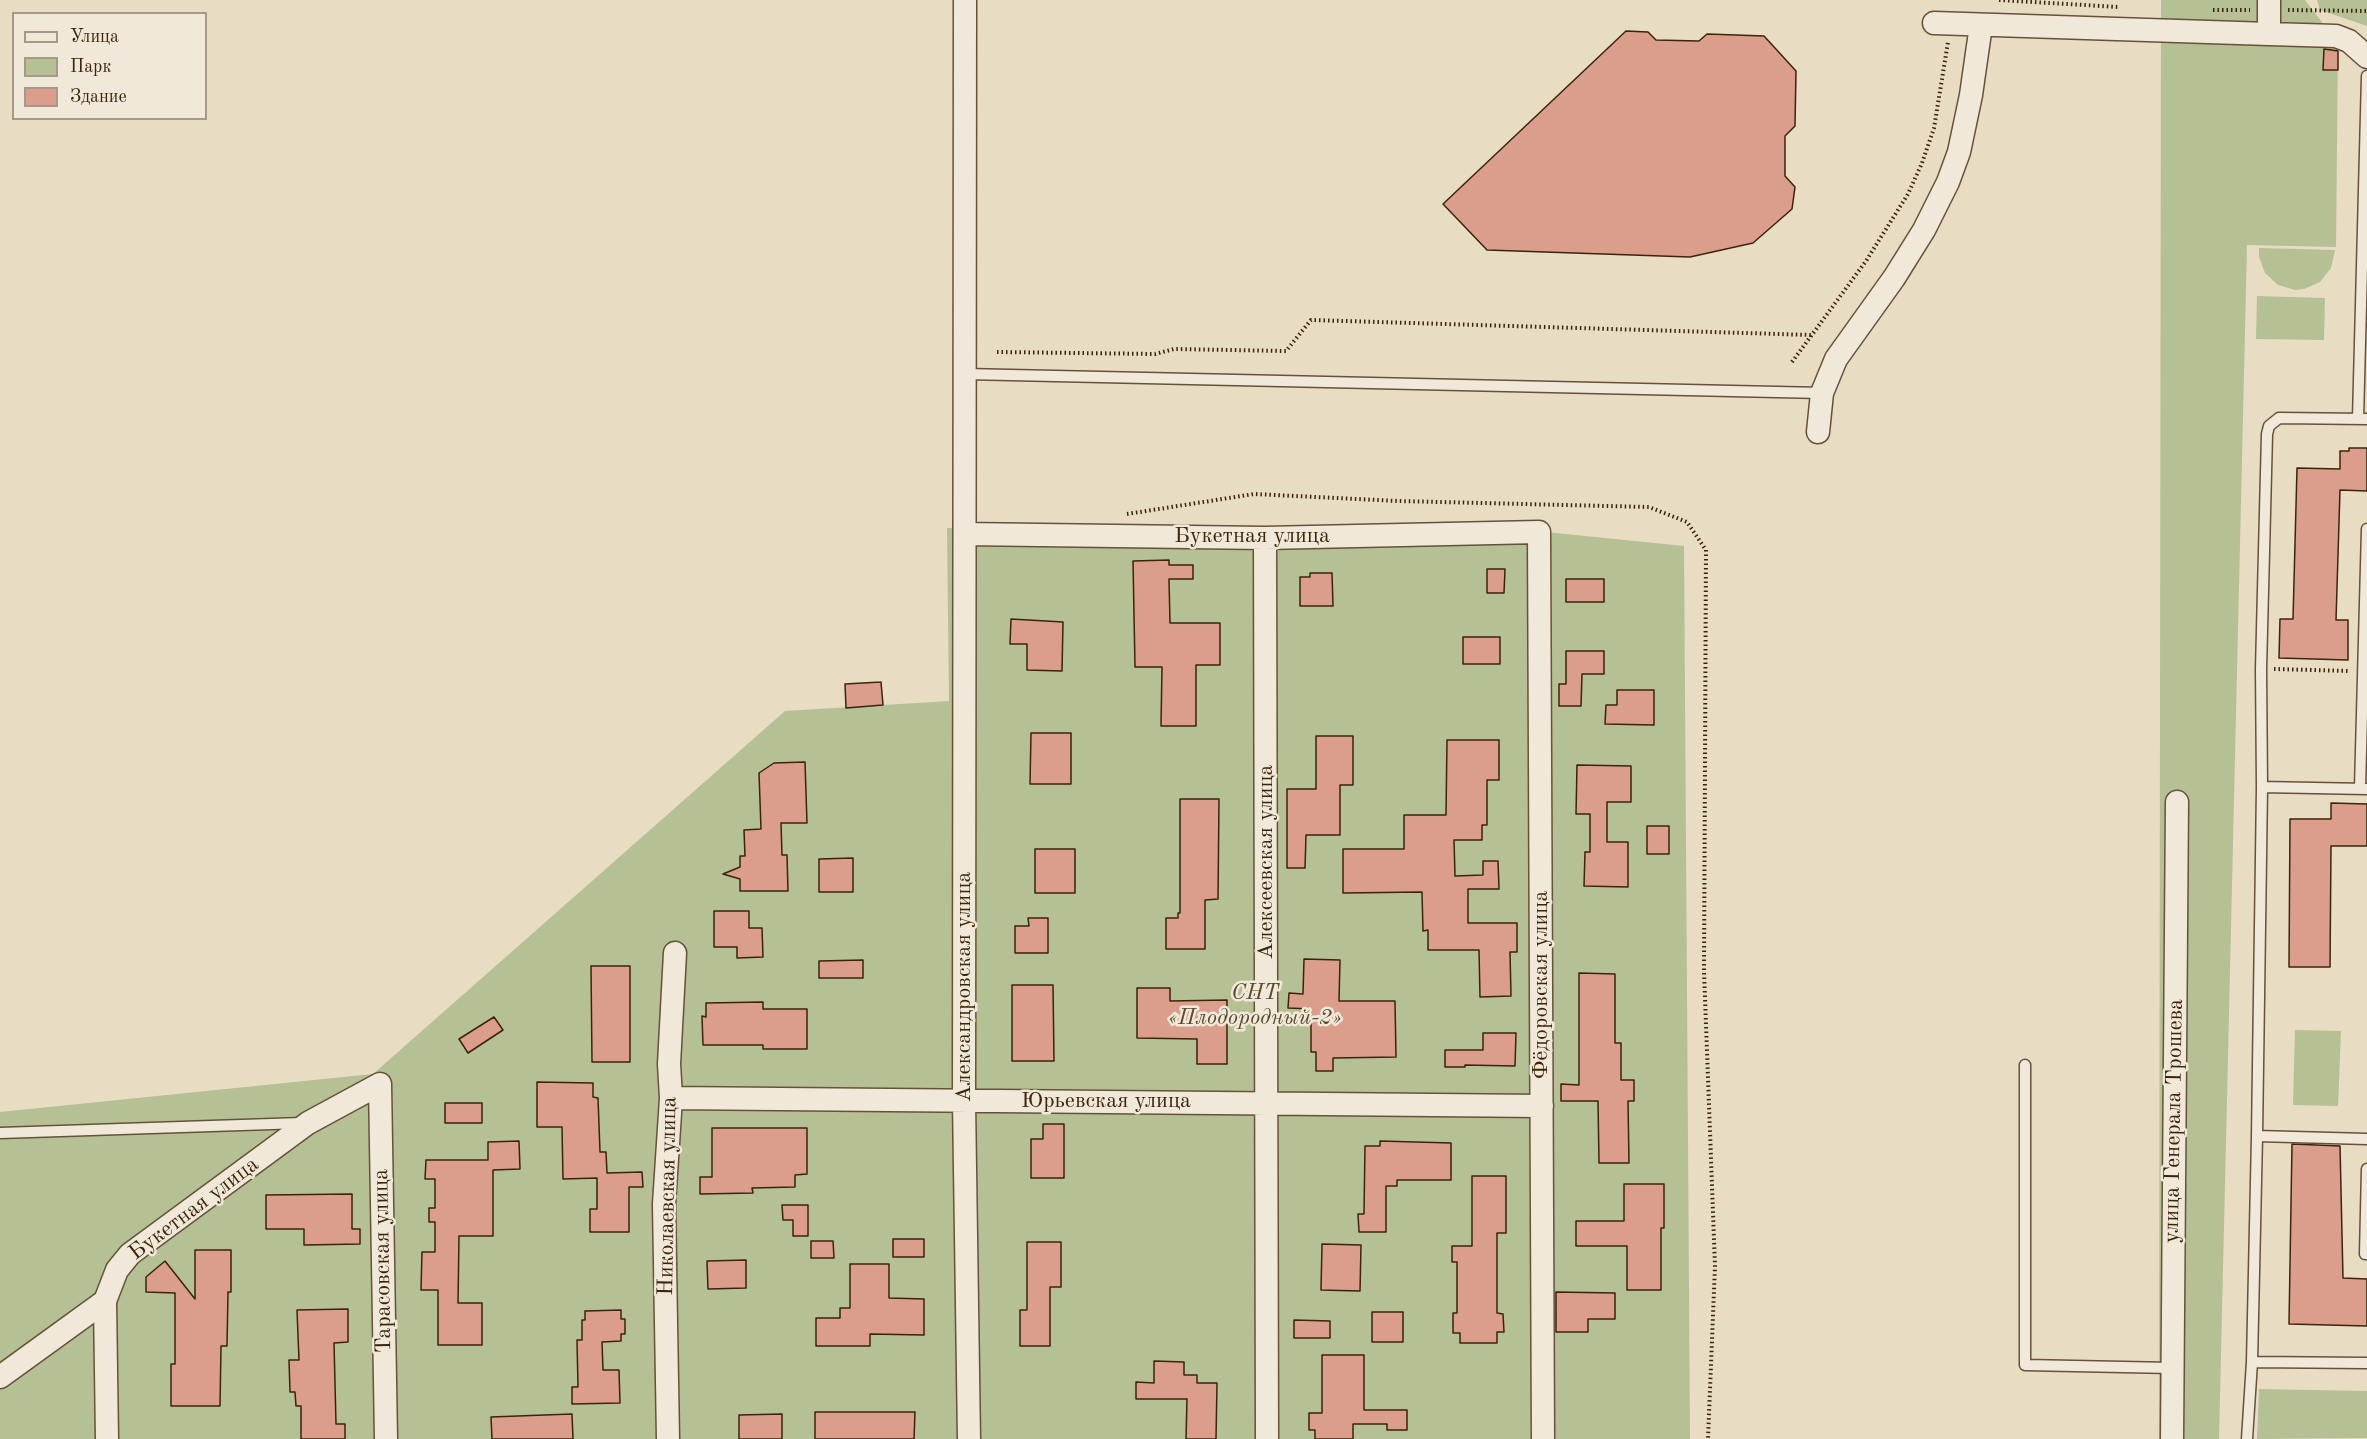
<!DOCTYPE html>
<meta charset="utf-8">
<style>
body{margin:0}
#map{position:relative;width:2367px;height:1439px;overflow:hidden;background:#e8dcc3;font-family:"Old Standard TT",serif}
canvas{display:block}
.legend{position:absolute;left:12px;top:12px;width:195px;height:108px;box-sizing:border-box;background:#f0e8d8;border:2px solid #a89986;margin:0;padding:8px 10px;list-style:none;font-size:18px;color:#3c230b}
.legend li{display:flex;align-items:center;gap:12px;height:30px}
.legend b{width:30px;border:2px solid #a89986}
</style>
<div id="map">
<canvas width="2367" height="1439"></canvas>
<ul class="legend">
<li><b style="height:8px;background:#f0e8d8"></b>Улица</li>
<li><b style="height:16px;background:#b5c094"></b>Парк</li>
<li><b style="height:16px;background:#dc9e8c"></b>Здание</li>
</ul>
</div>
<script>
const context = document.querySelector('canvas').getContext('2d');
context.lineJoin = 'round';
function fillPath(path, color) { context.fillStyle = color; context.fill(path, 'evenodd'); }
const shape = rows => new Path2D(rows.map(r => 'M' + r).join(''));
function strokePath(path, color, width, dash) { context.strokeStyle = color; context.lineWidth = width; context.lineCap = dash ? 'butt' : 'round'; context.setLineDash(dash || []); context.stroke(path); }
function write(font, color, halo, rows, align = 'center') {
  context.font = font + ' "Old Standard TT",serif'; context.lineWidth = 5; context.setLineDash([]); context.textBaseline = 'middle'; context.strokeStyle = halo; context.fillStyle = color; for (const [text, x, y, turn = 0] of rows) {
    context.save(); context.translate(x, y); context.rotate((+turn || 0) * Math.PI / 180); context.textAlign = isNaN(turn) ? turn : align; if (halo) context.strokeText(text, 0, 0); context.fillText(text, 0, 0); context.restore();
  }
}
const green = shape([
 [2161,0,2305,0,2338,43,2336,247,2247,245,2219,1439,2159,1439],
 [2317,0,2367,0,2367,26,2320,10],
 [2259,248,2335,250,2331,268,2320,282,2304,289,2295,290,2278,285,2265,273,2259,257],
 [2257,296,2325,298,2324,340,2256,339],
 [947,528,1516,529,1684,546,1690,1439,0,1439,0,1112,373,1074,785,711,949,701],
 [2295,1030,2341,1031,2338,1106,2293,1105],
 [2259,1389,2367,1391,2367,1438,2257,1439]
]);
const building = shape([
 [1626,31,1648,32,1656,40,1699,41,1707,34,1764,36,1796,71,1795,126,1785,136,1785,176,1795,187,1792,209,1753,243,1690,257,1487,250,1443,204,1626,31],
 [2324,49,2338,51,2338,70,2323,70,2324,49],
 [2349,448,2367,448,2367,491,2340,490,2336,620,2348,620,2348,660,2279,658,2280,619,2293,619,2297,468,2340,469,2340,451,2349,451,2349,448],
 [1169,560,1169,565,1193,565,1193,579,1169,579,1170,623,1220,623,1220,665,1196,665,1196,726,1161,726,1162,667,1135,667,1133,561,1169,560],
 [1487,569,1505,569,1504,593,1487,593,1487,569],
 [1310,573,1332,573,1333,606,1300,606,1300,577,1310,577,1310,573],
 [1566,579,1604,579,1604,602,1566,602,1566,579],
 [1011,619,1063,622,1062,671,1027,670,1027,644,1010,644,1011,619],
 [1463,637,1500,637,1500,664,1463,664,1463,637],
 [1566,651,1604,651,1604,674,1582,674,1581,706,1559,706,1559,684,1566,684,1566,651],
 [881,682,883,705,846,708,845,684,881,682],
 [1617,690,1654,690,1654,725,1605,724,1606,705,1617,705,1617,690],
 [1031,733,1071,733,1071,784,1030,784,1031,733],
 [1316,736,1353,736,1353,785,1340,785,1340,835,1306,835,1305,868,1287,868,1287,789,1316,789,1316,736],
 [1447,740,1499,740,1499,780,1487,780,1487,825,1482,825,1482,840,1454,840,1455,876,1483,875,1483,861,1498,861,1499,889,1468,889,1468,923,1517,923,1517,952,1510,952,1511,996,1480,997,1479,950,1428,950,1428,930,1423,931,1422,892,1343,893,1343,849,1404,849,1404,815,1446,815,1447,740],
 [805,762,807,823,781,823,782,855,787,855,788,891,740,891,740,879,723,874,740,867,740,856,745,856,744,830,761,829,759,773,774,763,805,762],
 [1577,765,1631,766,1631,802,1607,802,1607,842,1628,842,1628,887,1584,886,1585,852,1590,852,1590,814,1576,814,1577,765],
 [1180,799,1219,799,1218,899,1205,900,1205,949,1166,949,1166,918,1178,918,1178,913,1180,913,1180,799],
 [2331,803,2367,804,2367,846,2331,846,2330,967,2289,967,2290,819,2331,819,2331,803],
 [1647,826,1669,826,1669,854,1647,854,1647,826],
 [1035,849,1075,849,1075,893,1035,893,1035,849],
 [853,858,853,892,819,892,819,859,853,858],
 [714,911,749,911,749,928,762,928,763,957,737,958,737,947,714,947,714,911],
 [1028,918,1048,918,1048,953,1015,953,1015,926,1029,926,1028,918],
 [1304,959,1340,960,1339,1001,1395,1001,1396,1057,1333,1058,1333,1071,1316,1071,1316,1052,1311,1052,1311,1009,1288,1008,1289,993,1303,994,1304,959],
 [863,960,863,978,819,978,819,961,863,960],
 [591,966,630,966,630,1062,592,1062,591,966],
 [1579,973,1615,974,1615,1043,1621,1043,1621,1080,1634,1080,1634,1101,1628,1101,1629,1163,1599,1163,1598,1101,1561,1101,1561,1084,1579,1085,1579,973],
 [1012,985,1053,985,1054,1061,1012,1061,1012,985],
 [1137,988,1170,988,1170,1001,1227,1000,1227,1064,1197,1064,1197,1039,1137,1038,1137,988],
 [763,1002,763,1009,807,1009,807,1049,763,1049,763,1045,703,1045,702,1016,706,1017,706,1003,763,1002],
 [494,1017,503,1030,468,1053,459,1039,494,1017],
 [1483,1033,1516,1033,1515,1066,1465,1065,1465,1067,1445,1067,1445,1050,1483,1050,1483,1033],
 [537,1082,593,1083,593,1097,598,1098,600,1152,606,1152,607,1173,642,1172,643,1187,629,1187,629,1232,590,1232,590,1209,597,1209,597,1178,563,1179,562,1127,537,1127,537,1082],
 [445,1103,482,1103,482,1123,445,1123,445,1103],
 [1043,1124,1064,1124,1064,1178,1031,1178,1031,1139,1043,1139,1043,1124],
 [712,1128,807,1128,807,1174,795,1175,795,1187,752,1188,753,1193,700,1194,700,1177,712,1177,712,1128],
 [519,1141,520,1169,493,1170,493,1236,459,1236,458,1303,482,1303,482,1345,438,1345,438,1290,421,1290,422,1252,435,1252,435,1222,429,1222,429,1208,435,1208,435,1179,425,1179,426,1160,488,1160,488,1142,519,1141],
 [1380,1141,1451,1143,1451,1180,1397,1180,1397,1186,1386,1186,1386,1232,1359,1232,1358,1214,1364,1214,1365,1146,1380,1146,1380,1141],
 [2292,1144,2340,1146,2343,1278,2367,1279,2367,1326,2289,1324,2292,1144],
 [1472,1176,1506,1176,1506,1233,1497,1233,1497,1313,1503,1314,1504,1332,1497,1332,1497,1343,1460,1343,1460,1333,1453,1333,1453,1313,1457,1313,1457,1262,1452,1262,1452,1246,1472,1246,1472,1176],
 [1624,1184,1664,1184,1664,1228,1661,1228,1661,1290,1627,1290,1627,1246,1576,1246,1576,1221,1624,1221,1624,1184],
 [352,1194,352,1229,360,1229,360,1244,304,1245,304,1229,266,1229,266,1195,352,1194],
 [782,1205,808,1205,808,1236,793,1236,793,1220,783,1220,782,1205],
 [893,1239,924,1239,924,1257,893,1257,893,1239],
 [811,1241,833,1241,834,1258,811,1258,811,1241],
 [1027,1242,1061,1242,1061,1287,1050,1287,1050,1346,1020,1346,1020,1310,1027,1310,1027,1242],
 [1322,1244,1361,1245,1360,1291,1321,1290,1322,1244],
 [195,1250,231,1250,231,1292,228,1292,227,1346,221,1346,220,1406,171,1406,171,1364,175,1364,175,1293,146,1292,146,1277,165,1261,195,1299,195,1250],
 [746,1260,746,1288,708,1289,707,1261,746,1260],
 [850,1264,889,1264,889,1298,924,1299,924,1335,870,1334,870,1346,816,1346,816,1318,840,1318,840,1308,850,1308,850,1264],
 [1556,1292,1615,1293,1615,1319,1588,1319,1588,1332,1556,1332,1556,1292],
 [348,1309,348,1342,334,1343,336,1424,345,1424,345,1439,301,1439,301,1406,296,1406,295,1392,290,1392,289,1360,299,1360,297,1310,348,1309],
 [621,1310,621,1319,625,1319,625,1334,621,1334,621,1341,602,1342,603,1370,619,1370,620,1403,572,1404,572,1387,578,1387,577,1340,582,1340,582,1320,585,1320,585,1311,621,1310],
 [1372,1312,1403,1312,1403,1342,1372,1342,1372,1312],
 [1294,1320,1330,1321,1330,1338,1294,1338,1294,1320],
 [1322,1355,1364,1355,1364,1410,1407,1410,1407,1430,1387,1430,1387,1424,1353,1424,1353,1439,1315,1439,1315,1430,1309,1430,1309,1413,1322,1413,1322,1355],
 [1154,1361,1184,1362,1184,1375,1197,1375,1197,1383,1217,1383,1216,1439,1186,1439,1187,1399,1136,1399,1136,1382,1154,1383,1154,1361],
 [815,1412,915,1412,914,1439,815,1439,815,1412],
 [572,1414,573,1439,492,1439,491,1417,572,1414],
 [782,1414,782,1439,739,1439,739,1415,782,1414]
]);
const path = shape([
 [1999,0,2118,7],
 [2213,10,2250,10],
 [2288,10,2367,11],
 [997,352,1155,354,1174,349,1286,351,1311,320,1812,335],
 [1792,362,1866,261,1908,194,1922,163,1934,128,1948,42],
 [1127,514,1254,494,1398,501,1649,507,1687,522,1706,550,1704,971,1715,1266,1708,1439],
 [2274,669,2350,671]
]);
const lane = shape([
 [965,374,1822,393],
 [2358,419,2367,76],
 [2262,787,2261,669,2267,434,2269,426,2279,418,2367,419],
 [2360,788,2367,529],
 [2025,1065,2025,1365,2172,1368],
 [0,1133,302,1123],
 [2257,1136,2262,787,2367,789],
 [2367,1169,2365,1254,2367,1254],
 [2252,1362,2367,1363],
 [2247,1439,2252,1362,2257,1136,2367,1139]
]);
const street = shape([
 [965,0,964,1101,969,1439],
 [2269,0,2269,34,2336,36,2349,41,2367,57],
 [1934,23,2269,34],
 [1818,432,1822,393,1836,359,1894,278,1924,230,1948,182,1959,152,1971,95,1981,25],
 [965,534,1265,538,1539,532,1543,1439],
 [1265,538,1267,1439],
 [671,1098,1542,1106],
 [105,1301,107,1439],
 [0,1377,105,1301,117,1270,130,1254,308,1123,380,1084,386,1439],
 [668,1439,664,1204,671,1098,669,1064,675,953],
 [2172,1439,2177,802]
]);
const streetNames = [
 ["Букетная улица",1252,536],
 ["Алексеевская улица",1266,862,-90],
 ["Фёдоровская улица",1541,985,-90],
 ["Александровская улица",964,987,-90],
 ["Юрьевская улица",1106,1101],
 ["улица Генерала Трошева",2174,1121,-89],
 ["Николаевская улица",668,1196,-89],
 ["Букетная улица",194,1209,-37],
 ["Тарасовская улица",383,1261,-91]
];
const parkNames = [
 ["СНТ",1255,993],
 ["«Плодородный-2»",1255,1018]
];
fillPath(green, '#b5c094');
fillPath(building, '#dc9e8c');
strokePath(building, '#3c230b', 1.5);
strokePath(lane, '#675139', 13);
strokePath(street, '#675139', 25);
strokePath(path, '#3c230b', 4, [1.5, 3]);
strokePath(lane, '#f0e8d8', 10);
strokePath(street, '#f0e8d8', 22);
write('22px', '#3c230b', '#f0e8d8', streetNames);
write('italic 22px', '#5a4a2d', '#f0e8d8', parkNames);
</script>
